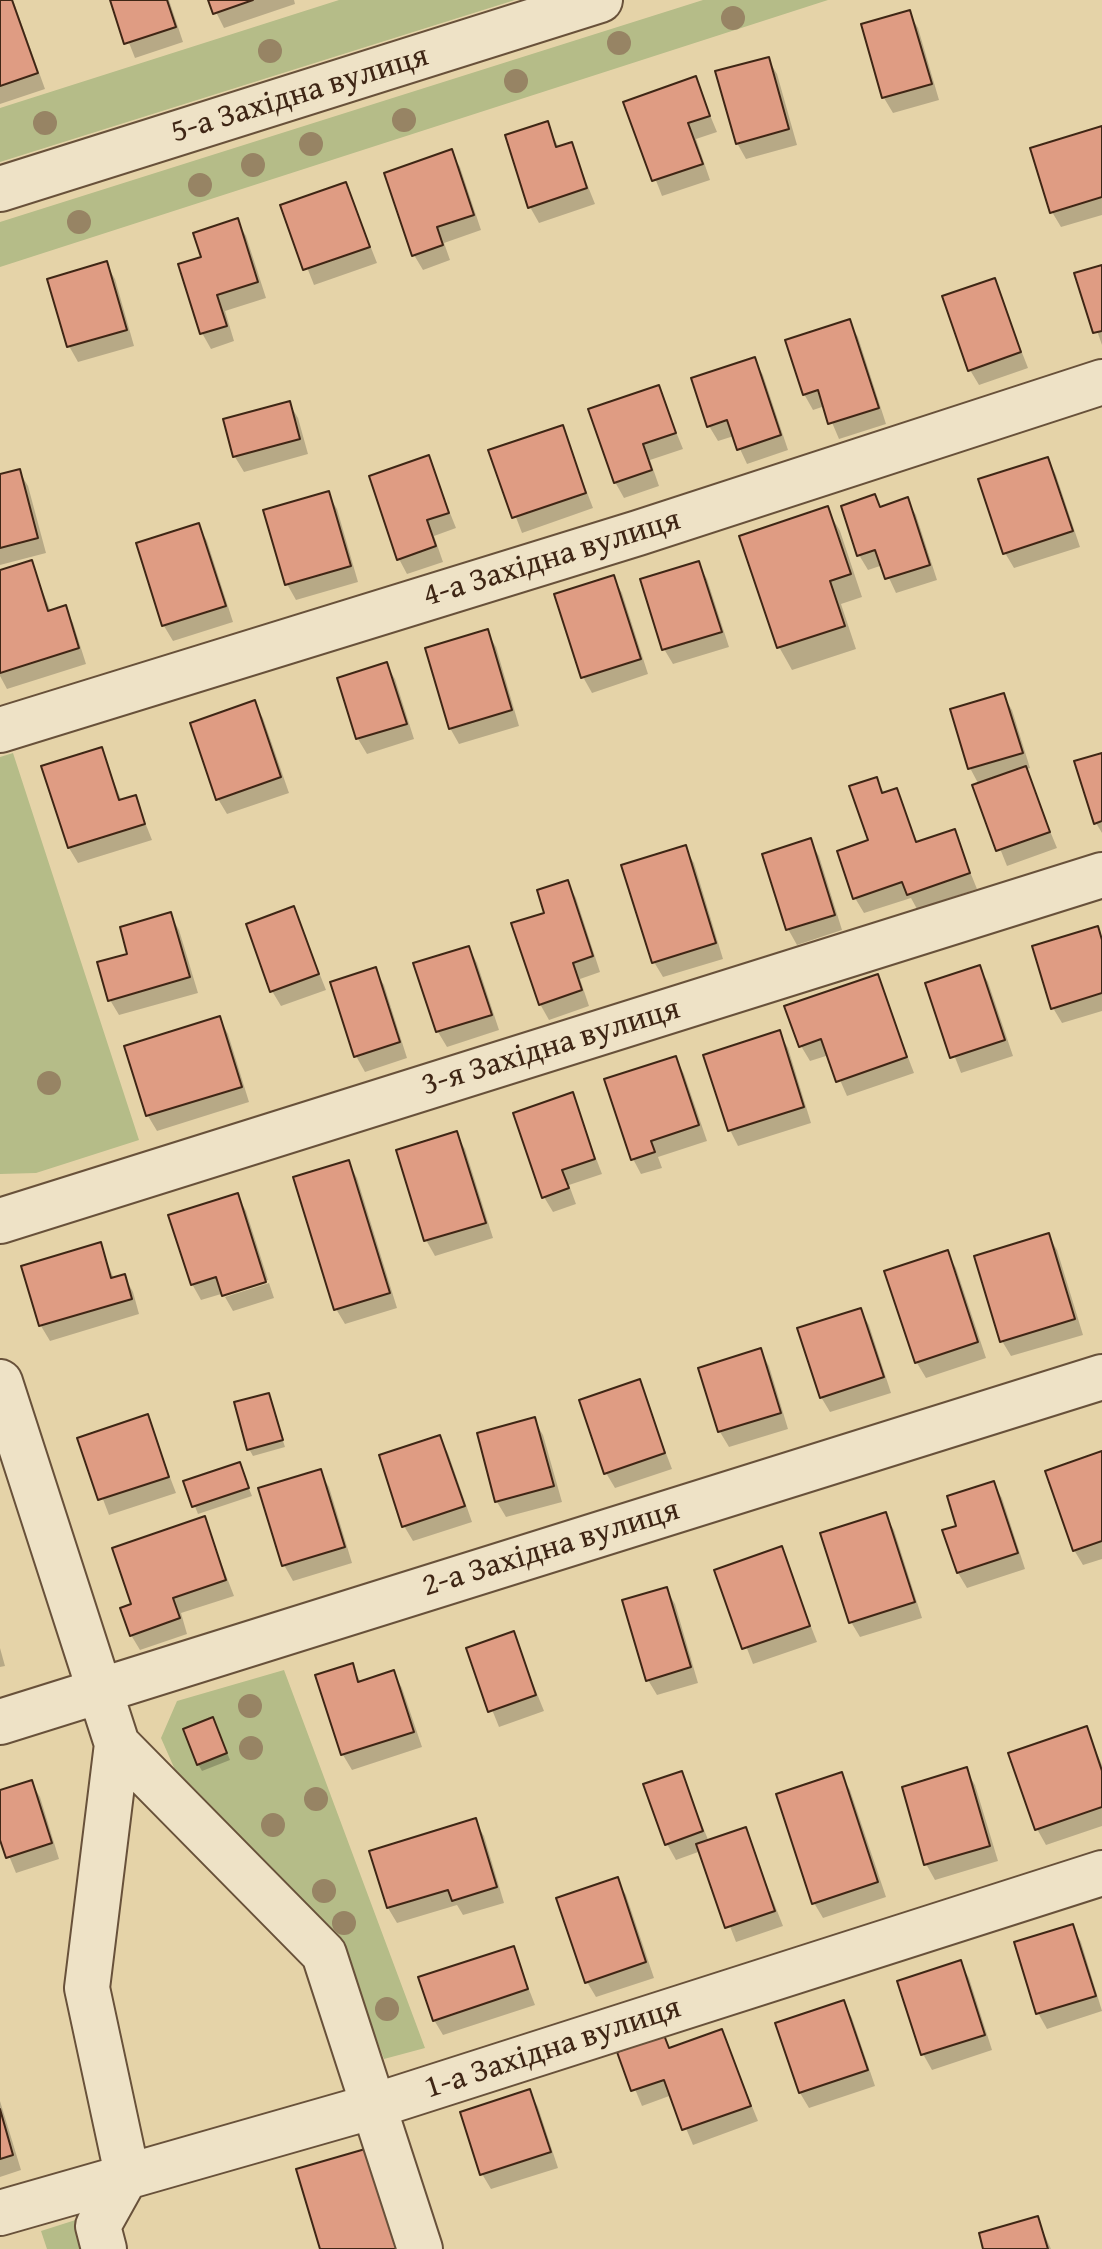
<!DOCTYPE html>
<meta charset="utf-8">
<style>
body{margin:0}
canvas{display:block;background:#e5d3a8}
</style>
<canvas width="1102" height="2249"></canvas>
<script>
const context = document.querySelector('canvas').getContext('2d');
context.lineJoin = 'round';
function fillPath(path, color) { context.fillStyle = color; context.fill(path, 'evenodd'); }
const shape = rows => new Path2D(rows.map(r => 'M' + r).join(''));
function strokePath(path, color, width, dash) { context.strokeStyle = color; context.lineWidth = width; context.lineCap = dash ? 'butt' : 'round'; context.setLineDash(dash || []); context.stroke(path); }
function write(font, color, halo, rows, align = 'center') {
  context.font = font + ' "Gentium Book Plus",serif'; context.lineWidth = 7; context.setLineDash([]); context.textBaseline = 'middle'; context.strokeStyle = halo; context.fillStyle = color; for (const [text, x, y, turn = 0] of rows) {
    context.save(); context.translate(x, y); context.rotate((+turn || 0) * Math.PI / 180); context.textAlign = isNaN(turn) ? turn : align; if (halo) context.strokeText(text, 0, 0); context.fillText(text, 0, 0); context.restore();
  }
}
const green = shape([
 [339,0,515,0,0,162,0,108],
 [703,0,828,0,0,267,0,222],
 [13,753,139,1140,36,1173,0,1174,0,757],
 [284,1670,425,2048,384,2059,347,1961,194,1813,161,1738,177,1701],
 [85,2217,94,2249,47,2249,41,2231]
]);
const shadow = shape([
 [0,0,13,0,45,89,0,104],
 [112,0,169,0,183,42,135,58],
 [210,0,294,0,295,4,224,28],
 [909,13,918,28,939,100,893,113,884,98,863,26],
 [768,59,777,74,797,145,746,159,737,143],
 [695,79,717,132,696,139,710,180,662,196,626,103],
 [547,124,559,148,571,144,595,204,539,223,530,207],
 [1102,128,1102,215,1061,227,1052,212],
 [451,152,460,167,481,230,444,243,450,260,423,270,414,255],
 [346,184,377,263,314,285,283,206],
 [237,221,246,236,266,298,225,311,234,341,211,349,202,333,204,258],
 [106,264,115,279,134,346,78,362,69,346,49,280],
 [1102,267,1102,345,1077,274],
 [994,280,1028,368,979,385,970,370],
 [849,322,858,337,886,424,839,439,825,406,813,410,804,394],
 [754,359,763,375,788,450,747,464,734,436,718,441,709,426],
 [658,387,683,449,650,460,659,486,624,498,615,482],
 [289,403,298,418,308,454,244,472,235,457,226,420],
 [562,427,593,508,522,533,491,452],
 [428,458,456,528,434,536,443,562,407,574,399,559],
 [1048,459,1056,475,1080,547,1014,568,1005,553],
 [19,471,28,486,46,553,0,565,0,476],
 [328,494,337,509,358,582,296,600,287,584],
 [875,497,881,508,907,500,916,515,937,580,896,593,883,565,868,570,859,555],
 [827,509,840,531,862,597,841,604,856,649,792,670,779,647,742,537],
 [198,525,207,541,233,622,173,641,164,626,138,544],
 [31,563,51,612,65,607,73,623,86,664,7,689,0,676,0,572],
 [698,563,707,579,729,647,673,664,664,649],
 [613,577,622,593,648,674,592,693,583,677],
 [487,632,496,647,519,726,459,744,450,728],
 [386,664,395,679,414,739,367,754,358,739,339,679],
 [1003,695,1012,710,1030,768,1025,770,1057,848,1007,866,975,786,979,785,970,768],
 [254,703,263,718,289,793,227,814,218,799],
 [101,749,122,802,135,797,152,840,78,863,69,848,44,768],
 [1102,755,1102,833,1096,823],
 [876,779,885,794,896,790,918,844,954,832,977,889,917,909,911,898,864,913,855,898,871,842],
 [810,841,819,856,842,930,797,945,788,929,765,855],
 [685,848,694,863,723,959,663,977,654,962],
 [567,882,576,898,600,972,580,979,589,1006,549,1020,540,1004,547,914],
 [294,909,326,990,281,1006,272,991],
 [170,914,179,930,198,993,119,1015,110,1000,130,955],
 [1097,928,1102,938,1102,1011,1062,1023,1053,1008],
 [469,948,477,963,499,1030,447,1047,438,1032,416,965],
 [979,967,988,982,1013,1056,961,1073,927,984],
 [375,970,384,985,407,1058,365,1072,356,1056],
 [877,976,914,1073,847,1096,829,1055,810,1061,801,1046],
 [219,1018,228,1034,249,1102,157,1131,148,1116,126,1047],
 [779,1033,788,1048,811,1123,738,1146,730,1130],
 [676,1058,684,1074,707,1141,658,1157,662,1168,641,1174,633,1159],
 [572,1095,602,1174,569,1185,576,1204,553,1212,544,1197],
 [456,1134,465,1149,493,1238,435,1256,426,1240],
 [348,1162,357,1178,397,1308,345,1324,336,1309],
 [237,1195,246,1211,268,1280,201,1300,192,1284],
 [1048,1235,1057,1250,1083,1335,1011,1356,1002,1341],
 [100,1245,114,1279,124,1276,133,1292,139,1314,50,1341,41,1326,24,1267],
 [947,1253,956,1268,986,1358,926,1378,917,1363,887,1272],
 [269,1283,274,1298,233,1311,225,1297],
 [860,1310,869,1325,891,1393,830,1412,821,1397],
 [760,1350,769,1366,788,1429,729,1447,720,1432,700,1369],
 [639,1382,672,1469,615,1488,606,1473],
 [268,1395,285,1447,253,1456,249,1449],
 [147,1417,176,1493,109,1515,80,1439],
 [534,1420,543,1435,562,1502,506,1517,497,1502,479,1434],
 [439,1437,448,1453,472,1522,413,1541,404,1526],
 [1102,1454,1102,1559,1083,1565,1074,1550],
 [239,1464,252,1496,198,1514,185,1482],
 [320,1472,329,1487,352,1563,293,1581,284,1565],
 [993,1483,1002,1498,1025,1569,967,1588,958,1573,959,1527],
 [885,1515,894,1530,922,1618,860,1637,851,1622],
 [204,1518,234,1596,181,1613,187,1634,140,1650,131,1635,134,1606],
 [781,1549,817,1642,753,1664,717,1571],
 [666,1589,675,1604,698,1683,657,1695,648,1680],
 [513,1634,544,1711,499,1727,468,1650],
 [0,1648,5,1666,0,1667],
 [352,1665,361,1683,393,1672,402,1688,422,1747,352,1770,343,1755,317,1676],
 [217,1727,230,1760,202,1771,198,1764],
 [1086,1728,1102,1765,1102,1826,1046,1845,1037,1829],
 [966,1770,975,1785,998,1861,935,1880,926,1864],
 [681,1773,709,1842,745,1829,783,1926,736,1942,701,1851,676,1860,667,1844],
 [841,1775,850,1790,886,1897,823,1918,814,1903],
 [31,1782,40,1797,59,1859,16,1873,0,1834,0,1792],
 [475,1821,484,1836,504,1903,463,1915,457,1905,397,1923,388,1908],
 [617,1880,626,1895,654,1978,596,1997,587,1982],
 [1072,1926,1081,1942,1102,2011,1047,2029,1038,2013],
 [513,1948,535,2005,443,2035,434,2020],
 [960,1962,969,1978,992,2050,932,2070,923,2054,899,1982],
 [843,2002,852,2018,875,2086,809,2108,800,2093],
 [722,2032,758,2121,693,2145,672,2095,642,2106,620,2053,670,2050],
 [530,2092,538,2107,558,2168,491,2189,482,2174],
 [0,2101,21,2170,0,2177],
 [1037,2218,1051,2249,985,2249]
]);
const building = shape([
 [0,0,12,0,38,73,0,86,0,0],
 [110,0,167,0,176,27,124,44,110,0],
 [208,0,253,0,213,14,208,0],
 [910,10,932,84,882,98,861,24,910,10],
 [769,57,789,129,736,144,715,71,769,57],
 [696,76,710,116,688,123,703,164,652,181,623,102,696,76],
 [548,121,556,147,572,142,587,188,528,208,505,135,548,121],
 [1102,126,1102,197,1050,213,1030,148,1102,126],
 [452,149,474,215,437,227,443,245,412,256,384,173,452,149],
 [346,182,370,247,303,270,280,205,346,182],
 [238,218,258,282,217,295,227,326,200,334,178,264,201,257,193,233,238,218],
 [107,261,127,330,67,347,47,279,107,261],
 [1102,265,1102,331,1093,333,1074,273,1102,265],
 [995,278,1021,352,968,371,942,296,995,278],
 [850,319,879,408,828,424,818,390,803,395,785,340,850,319],
 [755,357,781,435,737,450,727,420,707,427,691,378,755,357],
 [659,385,676,433,643,444,652,470,614,483,588,409,659,385],
 [290,401,300,439,233,457,223,419,290,401],
 [563,425,586,493,512,518,488,450,563,425],
 [429,455,449,513,427,520,436,546,397,560,369,476,429,455],
 [1048,457,1073,531,1003,554,978,479,1048,457],
 [20,469,38,538,0,548,0,474,20,469],
 [329,491,351,566,285,585,263,510,329,491],
 [875,494,880,507,908,497,930,565,885,579,875,550,857,556,841,506,875,494],
 [828,506,851,574,830,581,845,626,777,648,739,536,828,506],
 [199,523,226,606,162,626,136,543,199,523],
 [32,560,48,611,66,605,79,648,0,673,0,570,32,560],
 [699,561,722,632,662,650,640,579,699,561],
 [614,575,641,659,581,678,554,594,614,575],
 [488,629,512,710,449,729,425,648,488,629],
 [387,662,407,724,356,739,337,678,387,662],
 [1004,693,1023,753,968,769,950,709,1004,693],
 [255,700,281,777,216,800,190,723,255,700],
 [102,747,119,800,136,795,145,824,68,848,41,766,102,747],
 [1102,753,1102,821,1094,824,1074,761,1102,753],
 [1026,766,1050,832,996,851,972,785,1026,766],
 [877,777,882,793,897,788,916,842,955,829,970,873,907,895,902,882,853,899,837,851,868,840,849,786,877,777],
 [811,838,835,915,786,930,762,854,811,838],
 [686,845,716,943,652,963,621,865,686,845],
 [568,880,593,956,573,963,582,990,539,1005,511,923,544,913,537,890,568,880],
 [294,906,319,974,270,992,246,924,294,906],
 [171,912,190,977,108,1001,97,962,127,954,120,927,171,912],
 [1098,926,1102,940,1102,993,1051,1009,1032,946,1098,926],
 [469,946,492,1015,436,1032,413,963,469,946],
 [980,965,1005,1040,950,1058,925,983,980,965],
 [376,967,400,1042,354,1057,330,982,376,967],
 [878,974,907,1057,836,1082,821,1039,799,1047,784,1006,878,974],
 [220,1016,242,1087,146,1116,124,1046,220,1016],
 [780,1030,804,1107,728,1131,703,1055,780,1030],
 [676,1056,699,1125,651,1141,655,1152,631,1160,604,1079,676,1056],
 [573,1092,595,1159,562,1170,569,1188,542,1198,513,1113,573,1092],
 [457,1131,486,1223,424,1241,396,1150,457,1131],
 [349,1160,390,1293,334,1310,293,1177,349,1160],
 [238,1193,266,1282,222,1296,216,1277,191,1285,168,1215,238,1193],
 [1049,1233,1075,1319,1000,1342,974,1256,1049,1233],
 [101,1242,111,1278,125,1274,132,1299,39,1326,21,1266,101,1242],
 [948,1250,978,1342,915,1363,884,1271,948,1250],
 [861,1308,884,1377,820,1398,797,1328,861,1308],
 [761,1348,781,1413,718,1432,698,1368,761,1348],
 [640,1379,665,1453,604,1474,579,1400,640,1379],
 [269,1393,283,1440,247,1450,234,1402,269,1393],
 [148,1414,169,1477,98,1500,77,1438,148,1414],
 [535,1417,554,1486,495,1502,477,1433,535,1417],
 [440,1435,465,1506,402,1527,379,1455,440,1435],
 [1102,1451,1102,1541,1073,1551,1045,1471,1102,1451],
 [240,1462,249,1488,192,1507,183,1481,240,1462],
 [321,1469,345,1547,282,1566,258,1488,321,1469],
 [994,1481,1018,1553,957,1573,942,1530,956,1526,947,1496,994,1481],
 [886,1512,915,1602,849,1623,820,1533,886,1512],
 [205,1516,226,1580,173,1598,180,1618,130,1636,120,1608,131,1604,112,1548,205,1516],
 [782,1546,810,1626,742,1649,714,1570,782,1546],
 [667,1587,691,1667,646,1681,622,1600,667,1587],
 [514,1631,536,1695,488,1712,466,1648,514,1631],
 [353,1663,358,1682,394,1670,414,1732,341,1755,315,1675,353,1663],
 [213,1717,227,1753,197,1765,183,1729,213,1717],
 [1087,1726,1102,1771,1102,1807,1035,1830,1008,1753,1087,1726],
 [967,1767,990,1846,924,1865,902,1787,967,1767],
 [682,1771,703,1831,665,1845,643,1784,682,1771],
 [842,1772,878,1882,812,1904,776,1794,842,1772],
 [32,1780,52,1843,6,1858,0,1840,0,1790,32,1780],
 [476,1818,497,1887,452,1901,448,1890,387,1908,369,1851,476,1818],
 [746,1827,775,1911,725,1928,696,1844,746,1827],
 [618,1877,646,1962,585,1983,556,1898,618,1877],
 [1073,1924,1096,1996,1036,2014,1014,1942,1073,1924],
 [514,1946,528,1989,433,2021,418,1977,514,1946],
 [961,1960,985,2035,921,2055,897,1981,961,1960],
 [844,2000,868,2070,799,2093,775,2023,844,2000],
 [722,2029,751,2106,682,2130,664,2080,631,2091,617,2052,664,2035,669,2048,722,2029],
 [530,2089,551,2152,480,2175,460,2112,530,2089],
 [0,2109,13,2155,0,2159,0,2109],
 [379,2145,411,2249,320,2249,296,2169,379,2145],
 [1038,2216,1048,2249,983,2249,979,2233,1038,2216]
]);
const street = shape([
 [0,189,600,0],
 [0,730,638,533,1102,382],
 [0,1221,1102,875],
 [0,1382,117,1744,87,1988,127,2174,98,2226,104,2249],
 [0,1722,1102,1377],
 [117,1744,324,1954,420,2249],
 [0,2213,374,2106,1102,1873]
]);
const trees = [
 [733,18],
 [619,43],
 [270,51],
 [516,81],
 [404,120],
 [45,123],
 [311,144],
 [253,165],
 [200,185],
 [79,222],
 [49,1083],
 [250,1706],
 [251,1748],
 [316,1799],
 [273,1825],
 [324,1891],
 [344,1923],
 [387,2009]
];
const streetNames = [
 ["5-а Західна вулиця",300,95,-17],
 ["4-а Західна вулиця",552,559,-17],
 ["3-я Західна вулиця",551,1048,-17],
 ["2-а Західна вулиця",551,1549,-17],
 ["1-а Західна вулиця",553,2049,-18]
];
fillPath(green, '#b5bc88');
fillPath(shadow, '#0003');
fillPath(building, '#df9c83');
strokePath(building, '#3f2615', 2);
strokePath(street, '#68513a', 48);
strokePath(street, '#eee2c6', 44);
context.fillStyle = '#978464';
for (const [x, y] of trees) { context.beginPath(); context.arc(x, y, 12, 0, 2 * Math.PI); context.fill(); }
write('32px', '#3f2615', '#eee2c6', streetNames);
</script>
